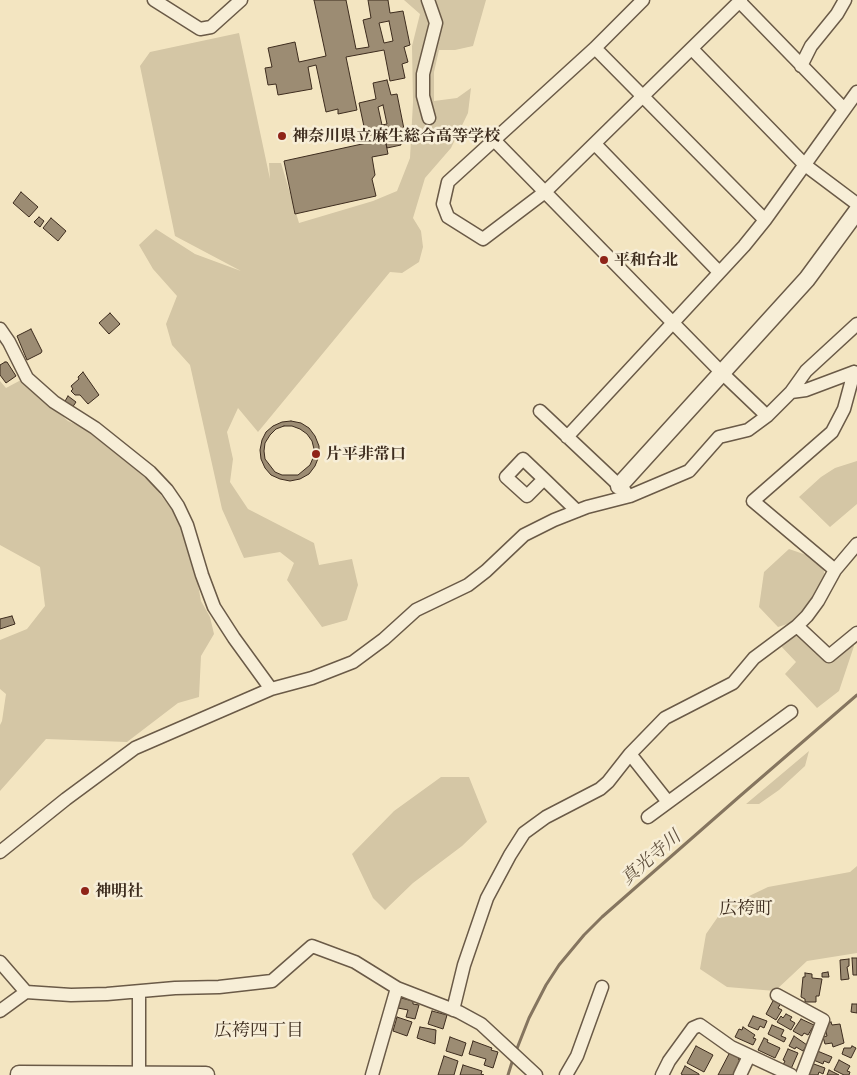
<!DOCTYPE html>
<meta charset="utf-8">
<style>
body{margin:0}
canvas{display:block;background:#f3e5c1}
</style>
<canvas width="857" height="1075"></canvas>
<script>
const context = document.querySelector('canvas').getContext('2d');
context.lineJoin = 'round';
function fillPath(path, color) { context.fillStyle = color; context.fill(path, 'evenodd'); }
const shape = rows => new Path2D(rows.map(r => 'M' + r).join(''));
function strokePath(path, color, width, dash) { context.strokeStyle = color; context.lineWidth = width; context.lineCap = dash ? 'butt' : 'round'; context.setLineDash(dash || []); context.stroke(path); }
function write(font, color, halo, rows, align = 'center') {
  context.font = font + ' "Libre Caslon Text","Noto Serif JP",serif'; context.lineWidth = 5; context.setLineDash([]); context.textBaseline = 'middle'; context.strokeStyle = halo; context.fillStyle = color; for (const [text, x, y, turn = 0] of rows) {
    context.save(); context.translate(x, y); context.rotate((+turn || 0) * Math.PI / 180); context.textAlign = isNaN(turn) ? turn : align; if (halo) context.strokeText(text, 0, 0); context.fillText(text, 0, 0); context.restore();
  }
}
const green = shape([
 [404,0,486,0,473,46,455,50,439,50,434,72,434,101,457,98,471,88,468,113,451,148,425,178,413,218,421,231,423,247,419,262,402,273,390,272,258,432,238,408,227,432,233,459,230,482,248,509,314,543,319,565,352,559,358,585,347,620,322,627,287,580,294,563,280,552,244,558,222,509,190,365,172,345,166,324,177,296,153,269,139,245,156,229,195,254,241,271,175,236,140,66,150,52,239,33,270,179,269,163,281,163,299,223,373,201,397,191,410,158,413,102,412,46,420,14],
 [21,380,68,421,97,434,153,485,177,516,196,573,201,601,210,617,214,634,201,656,199,697,178,703,127,742,46,739,0,791,0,725,2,721,6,694,0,689,0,640,27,629,45,606,40,567,0,545,0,381,6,388],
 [857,461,857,504,830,527,799,497,821,477,835,468],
 [789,549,821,560,826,580,809,617,778,627,759,607,764,572],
 [795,633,828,662,851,642,854,646,839,691,817,708,785,674,796,662,779,644],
 [809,751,805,766,779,790,759,804,746,804],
 [441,777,469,777,487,822,462,846,413,883,385,910,373,898,352,854,394,811],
 [857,866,857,953,807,961,775,991,727,987,700,969,706,934,724,908,768,887,850,872]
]);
const stream = shape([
 [516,1051,529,1018,546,985,559,965,584,935,602,917,740,796,857,695],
 [508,1075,513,1059]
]);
const building = shape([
 [314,0,346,0,356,49,369,47,363,20,371,18,368,0,388,0,390,13,403,11,410,45,404,47,408,62,402,64,405,78,390,81,384,50,346,57,357,110,338,114,338,109,326,112,316,65,308,67,312,89,278,95,276,84,268,85,265,68,272,67,268,48,295,42,299,62,326,56,314,0],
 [389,21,393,41,384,43,379,23,389,21],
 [387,80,391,95,397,94,404,129,398,130,401,145,387,148,384,133,366,136,359,103,376,99,373,83,387,80],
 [383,105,387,124,382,125,378,107,383,105],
 [385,139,388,154,372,157,375,175,372,179,376,196,295,214,284,161,385,139],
 [21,192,38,207,29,217,13,203,21,192],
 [39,217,44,221,40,227,34,222,39,217],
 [51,218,66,231,58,241,43,228,51,218],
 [110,313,120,324,109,334,99,323,110,313],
 [31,329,42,351,41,353,27,360,17,336,31,329],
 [5,362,7,362,16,376,6,383,0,375,0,365,5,362],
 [83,372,99,395,88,404,80,395,75,395,71,391,73,389,71,386,79,379,78,377,83,372],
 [68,396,76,402,72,408,64,403,68,396],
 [291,421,301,423,309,428,315,436,319,446,319,456,315,466,309,474,300,479,290,481,280,479,271,475,265,468,261,459,260,450,262,440,266,432,273,426,282,422,291,421],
 [284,426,292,426,300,429,307,434,312,441,314,449,313,458,310,465,298,475,282,475,275,472,265,459,264,451,265,443,270,435,276,429,284,426],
 [12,616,15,624,0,629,0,619,12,616],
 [852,958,857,958,857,975,853,975,852,958],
 [849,959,849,966,847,967,849,979,841,980,840,960,849,959],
 [828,972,829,977,822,977,822,973,828,972],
 [805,973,812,974,812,978,822,979,819,996,816,996,816,1002,805,1002,805,999,801,997,803,977,805,977,805,973],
 [401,998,413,1001,413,1004,419,1005,415,1019,406,1017,408,1010,398,1008,401,998],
 [774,999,781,1003,778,1008,782,1010,776,1020,766,1014,774,999],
 [852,1004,857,1004,857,1013,851,1012,852,1004],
 [432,1011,447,1015,443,1029,428,1024,432,1011],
 [786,1014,792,1017,790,1020,795,1023,791,1030,777,1022,781,1016,783,1018,786,1014],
 [753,1016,767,1021,764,1028,760,1026,758,1030,748,1026,753,1016],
 [397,1017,412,1022,407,1036,393,1031,397,1017],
 [801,1019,814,1025,808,1035,804,1033,802,1036,793,1031,801,1019],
 [831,1022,832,1025,840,1024,844,1043,833,1047,832,1043,825,1044,823,1037,827,1036,824,1024,831,1022],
 [772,1025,784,1030,781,1036,786,1038,784,1042,768,1034,772,1025],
 [420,1027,436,1030,435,1044,417,1038,420,1027],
 [743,1027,755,1035,753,1038,756,1039,753,1045,735,1037,739,1029,742,1030,743,1027],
 [794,1036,807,1045,803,1051,796,1047,795,1049,789,1046,794,1036],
 [450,1037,466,1043,462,1056,446,1051,450,1037],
 [764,1038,768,1040,767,1042,780,1048,775,1058,758,1050,764,1038],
 [473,1041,492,1048,491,1050,498,1052,493,1068,484,1065,486,1059,469,1054,473,1041],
 [696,1046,713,1055,704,1072,687,1063,696,1046],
 [852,1046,856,1048,851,1058,842,1054,844,1048,851,1048,852,1046],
 [788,1049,798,1053,791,1069,783,1065,785,1061,783,1060,788,1049],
 [815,1050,832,1057,829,1063,824,1061,823,1064,811,1059,815,1050],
 [730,1052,740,1057,738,1059,740,1060,734,1075,718,1075,730,1052],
 [444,1056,458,1061,454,1075,438,1075,444,1056],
 [839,1060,850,1066,847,1071,850,1072,849,1075,844,1075,834,1070,839,1060],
 [811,1063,825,1068,823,1074,819,1072,818,1075,807,1075,811,1063],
 [463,1065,482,1071,481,1074,484,1075,460,1075,463,1065],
 [685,1066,699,1074,699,1075,683,1075,681,1074,685,1066],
 [829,1070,839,1075,827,1075,829,1070]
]);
const minor = shape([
 [154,0,200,29,211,27,241,0],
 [428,0,436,23,423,74,423,96,429,118],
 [643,0,595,48,448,182,443,204,448,217,483,239,545,192,741,0],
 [740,2,844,109],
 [595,48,765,220],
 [692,49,805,165,857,204],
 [801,66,811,46,837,14,845,0],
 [495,141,722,373,767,416],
 [595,144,719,272],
 [0,329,9,342,27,378,54,402,95,428,150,472,167,490,178,506,187,525,202,575,214,607,234,638,271,689],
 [791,392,806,390,854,372],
 [540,411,625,491],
 [567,437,744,246,765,220,857,92],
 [544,479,527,496,506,477,523,459,544,479,577,511],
 [835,570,753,501,832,432,844,409,854,372],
 [797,626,829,656,857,633],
 [630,754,668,802],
 [648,817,791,712],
 [0,852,66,799,135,748,271,689,312,678,353,662,384,639,416,610,468,585,486,571,524,535,554,520,587,507,630,496,689,471,719,437,748,430,767,416,791,392,806,371,857,324],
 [0,962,26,992,71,995,107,994,175,988,219,987,272,981,312,946,355,962,397,988,459,1012,481,1024,536,1075],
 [777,995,823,1020,802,1075],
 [453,1010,464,965,487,898,510,855,524,833,546,817,600,789,608,782,630,754,665,718,733,683,754,658,797,626,807,616,818,601,835,570,857,544],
 [0,1011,26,992],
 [139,1074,139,992],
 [372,1075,397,988],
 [566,1075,577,1056,602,987],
 [662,1075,669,1061,693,1028,700,1025,731,1047,791,1075],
 [740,1075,749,1056]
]);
const tertiary = shape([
 [619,486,807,279,857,211],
 [19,1074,206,1075]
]);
const markers = [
 [282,136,5,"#8f2418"],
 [604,260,5,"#8f2418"],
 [316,454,5,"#8f2418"],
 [85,891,5,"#8f2418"]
];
const poiNames = [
 ["神奈川県立麻生総合高等学校",292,136],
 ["平和台北",614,260],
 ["片平非常口",326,454],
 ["神明社",95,891]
];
const waterNames = [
 ["真光寺川",651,858,-41]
];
const neighbourhoodNames = [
 ["広袴町",746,909],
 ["広袴四丁目",259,1031]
];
fillPath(green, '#d4c6a5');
strokePath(stream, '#85755f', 3);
fillPath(building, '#9c8c73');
strokePath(building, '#3d2c1e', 1);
strokePath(minor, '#6a5a47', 15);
strokePath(tertiary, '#6a5a47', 19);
strokePath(minor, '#f7eed7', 12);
strokePath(tertiary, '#f7eed7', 16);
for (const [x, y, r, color] of markers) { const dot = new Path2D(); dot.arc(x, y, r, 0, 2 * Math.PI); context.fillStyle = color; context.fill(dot); strokePath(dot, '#f7eed7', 2); }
write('bold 16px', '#3d2c1e', '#f7eed7', poiNames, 'left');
write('italic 18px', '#61513e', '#f7eed7', waterNames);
write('18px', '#3d2c1e', '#f7eed7', neighbourhoodNames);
</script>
